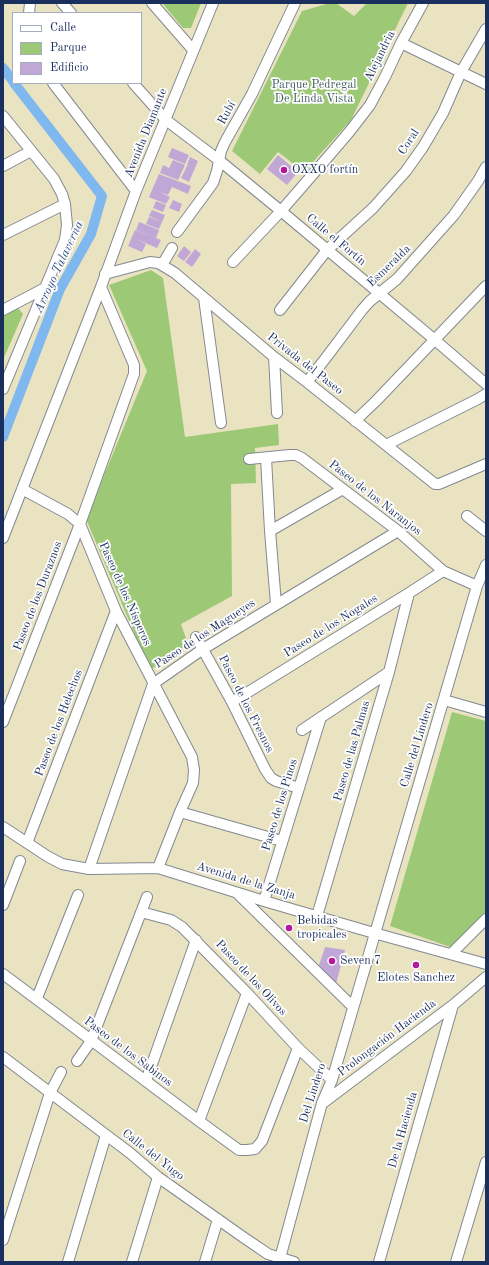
<!DOCTYPE html>
<meta charset="utf-8">
<style>
body{margin:0}
#map{position:relative;width:489px;height:1265px;overflow:hidden;background:#eae3c2;font-family:"Old Standard TT",serif}
canvas{display:block}
.frame{position:absolute;inset:0;border:4px solid #1b2f5e;pointer-events:none}
.legend{position:absolute;left:12px;top:12px;width:130px;height:72px;box-sizing:border-box;background:#fff;border:1px solid #a4acbf;margin:0;padding:5px 7px;list-style:none;font-size:12px;color:#1b2f5e}
.legend li{display:flex;align-items:center;gap:8px;height:20px}
.legend b{width:20px;border:1px solid #a4acbf}
</style>
<div id="map">
<canvas width="489" height="1265"></canvas>
<div class="frame"></div>
<ul class="legend">
<li><b style="height:5px;background:#fff"></b>Calle</li>
<li><b style="height:11px;background:#9dc976"></b>Parque</li>
<li><b style="height:11px;background:#c1a7d6"></b>Edificio</li>
</ul>
</div>
<script>
const context = document.querySelector('canvas').getContext('2d');
context.lineJoin = 'round';
function fillPath(path, color) { context.fillStyle = color; context.fill(path, 'evenodd'); }
const shape = rows => new Path2D(rows.map(r => 'M' + r).join(''));
function strokePath(path, color, width, dash) { context.strokeStyle = color; context.lineWidth = width; context.lineCap = dash ? 'butt' : 'round'; context.setLineDash(dash || []); context.stroke(path); }
function write(font, color, halo, rows, align = 'center') {
  context.font = font + ' "Old Standard TT",serif'; context.lineWidth = 3.5; context.setLineDash([]); context.textBaseline = 'middle'; context.strokeStyle = halo; context.fillStyle = color; for (const [text, x, y, turn = 0] of rows) {
    context.save(); context.translate(x, y); context.rotate((+turn || 0) * Math.PI / 180); context.textAlign = isNaN(turn) ? turn : align; if (halo) context.strokeText(text, 0, 0); context.fillText(text, 0, 0); context.restore();
  }
}
const green = shape([
 [162,3,201,3,191,28,183,28],
 [330,3,336,3,354,16,367,3,408,3,351,120,304,172,278,152,260,174,232,151,302,11],
 [151,270,163,278,185,437,278,424,279,445,255,448,256,483,231,484,232,596,181,624,188,644,150,670,86,519,147,371,109,285],
 [18,308,23,314,3,360,3,316],
 [452,712,486,721,486,916,453,948,390,926]
]);
const canal = shape([
 [3,68,13,81],
 [3,437,60,289,91,234,102,196,14,83]
]);
const building = shape([
 [172,148,189,155,185,164,168,157],
 [278,155,298,172,287,185,267,169],
 [190,157,198,161,189,182,181,178,187,166,188,166,187,165],
 [173,160,185,165,178,180,160,173,163,165,169,168],
 [159,174,191,186,188,194,172,187,168,195,160,192,170,197,166,204,149,197],
 [173,200,182,204,179,212,169,208],
 [156,201,166,205,163,212,153,208],
 [152,210,165,215,162,222,149,216],
 [149,217,162,222,159,229,146,224],
 [139,222,159,230,156,238,136,230],
 [135,230,161,240,157,248,136,239,146,244,142,252,128,246],
 [184,246,191,252,184,261,177,256],
 [195,249,201,254,192,267,185,262],
 [325,947,345,950,336,984,319,965]
]);
const street = shape([
 [62,3,71,13],
 [152,3,193,50],
 [29,13,30,3],
 [401,43,486,84],
 [53,83,136,191],
 [133,83,166,120,220,161,281,211,435,340,486,384],
 [3,116,54,179,62,194,65,204,67,225,65,240,3,389],
 [3,166,31,151],
 [177,232,213,183,217,171,221,151,225,142,252,94,295,3],
 [3,235,65,204],
 [233,262,281,211,327,158,350,131,370,105,385,77,401,43,423,3],
 [162,265,172,248],
 [105,274,150,262,158,263,165,267,175,273,274,357,307,382,435,484,439,484,486,464],
 [204,298,221,423],
 [3,310,45,288],
 [280,310,327,250,373,208,406,171,423,147,443,113,461,72,486,29],
 [274,357,277,413],
 [307,382,325,359,362,310,370,301,397,279,454,215,478,181,486,167],
 [355,421,376,401,486,286],
 [386,445,478,399,486,394],
 [266,458,270,531,276,604],
 [249,459,290,455,296,455,302,458,398,531,443,571,477,586],
 [22,489,68,514,80,524,116,611,192,757,194,770,193,783,180,812,158,868],
 [467,516,486,531],
 [270,531,343,489],
 [3,538,101,287,136,191,213,3],
 [196,637,232,702,265,769,271,778,276,781,299,788],
 [444,700,486,712],
 [232,702,409,593,443,571],
 [3,722,80,524,134,374,134,365,101,287],
 [302,730,389,672],
 [180,812,282,841],
 [3,827,47,856,62,864,89,869,158,868,264,901,374,933,486,964],
 [27,843,116,611],
 [89,869,153,684,203,649,398,531],
 [239,895,353,1007],
 [264,901,321,717],
 [3,905,20,861],
 [141,912,171,920,182,927,247,993,298,1048,332,1080],
 [317,916,389,672,409,593],
 [451,954,486,919],
 [3,974,199,1121,239,1150,247,1150,255,1149,262,1141,298,1048],
 [37,998,78,895],
 [3,1057,130,1153,158,1177,243,1237,268,1254,294,1262],
 [77,1061,91,1041,147,897],
 [146,1081,196,940],
 [323,1103,453,1005,486,977],
 [199,1121,247,993],
 [3,1240,50,1093,61,1072],
 [68,1262,106,1135],
 [132,1262,158,1177],
 [205,1262,218,1219],
 [279,1262,322,1103,332,1080,477,586,486,565],
 [379,1262,453,1005],
 [456,1262,486,1162]
]);
const markers = [
 [284,170,4,"#b5179e"],
 [289,928,4,"#b5179e"],
 [332,961,4,"#b5179e"],
 [416,965,4,"#b5179e"]
];
const streetNames = [
 ["Alejandria",380,56,-64],
 ["Rubí",227,113,-61],
 ["Avenida Diamante",146,133,-68],
 ["Coral",409,142,-57],
 ["Calle el Fortín",336,240,40],
 ["Esmeralda",389,266,-44],
 ["Privada del Paseo",305,364,38],
 ["Paseo de los Naranjos",375,498,38],
 ["Paseo de los Nísperos",125,594,66],
 ["Paseo de los Duraznos",38,596,-69],
 ["Paseo de los Nogales",331,626,-32],
 ["Paseo de los Magueyes",205,634,-33],
 ["Paseo de los Fresnos",246,704,63],
 ["Paseo de los Helechos",59,723,-69],
 ["Calle del Lindero",417,745,-73],
 ["Paseo de las Palmas",352,751,-74],
 ["Paseo de los Pinos",280,805,-73],
 ["Avenida de la Zanja",246,881,17],
 ["Paseo de los Olivos",251,978,47],
 ["Prolongación Hacienda",387,1038,-37],
 ["Paseo de los Sabinos",128,1052,37],
 ["Del Lindero",313,1093,-72],
 ["De la Hacienda",403,1130,-74],
 ["Calle del Yugo",153,1155,38]
];
const parkNames = [
 ["Parque Pedregal",314,85],
 ["De Linda Vista",314,99]
];
const poiNames = [
 ["OXXO fortín",292,170],
 ["Bebidas",297,921],
 ["tropicales",297,935],
 ["Seven 7",340,961],
 ["Elotes Sanchez",416,978,"center"]
];
const waterNames = [
 ["Arroyo Talaverna",59,267,-65]
];
fillPath(green, '#9dc976');
strokePath(canal, '#7fb7ef', 10);
fillPath(building, '#c1a7d6');
strokePath(street, '#828990', 12);
strokePath(street, '#fff', 10);
for (const [x, y, r, color] of markers) { const dot = new Path2D(); dot.arc(x, y, r, 0, 2 * Math.PI); context.fillStyle = color; context.fill(dot); strokePath(dot, '#fff', 1.5); }
write('12px', '#1b2f5e', '#fff', streetNames);
write('12px', '#425d65', '#fff', parkNames);
write('12px', '#1b2f5e', '#fff', poiNames, 'left');
write('italic 13px', '#39588a', '#fff', waterNames);
</script>
